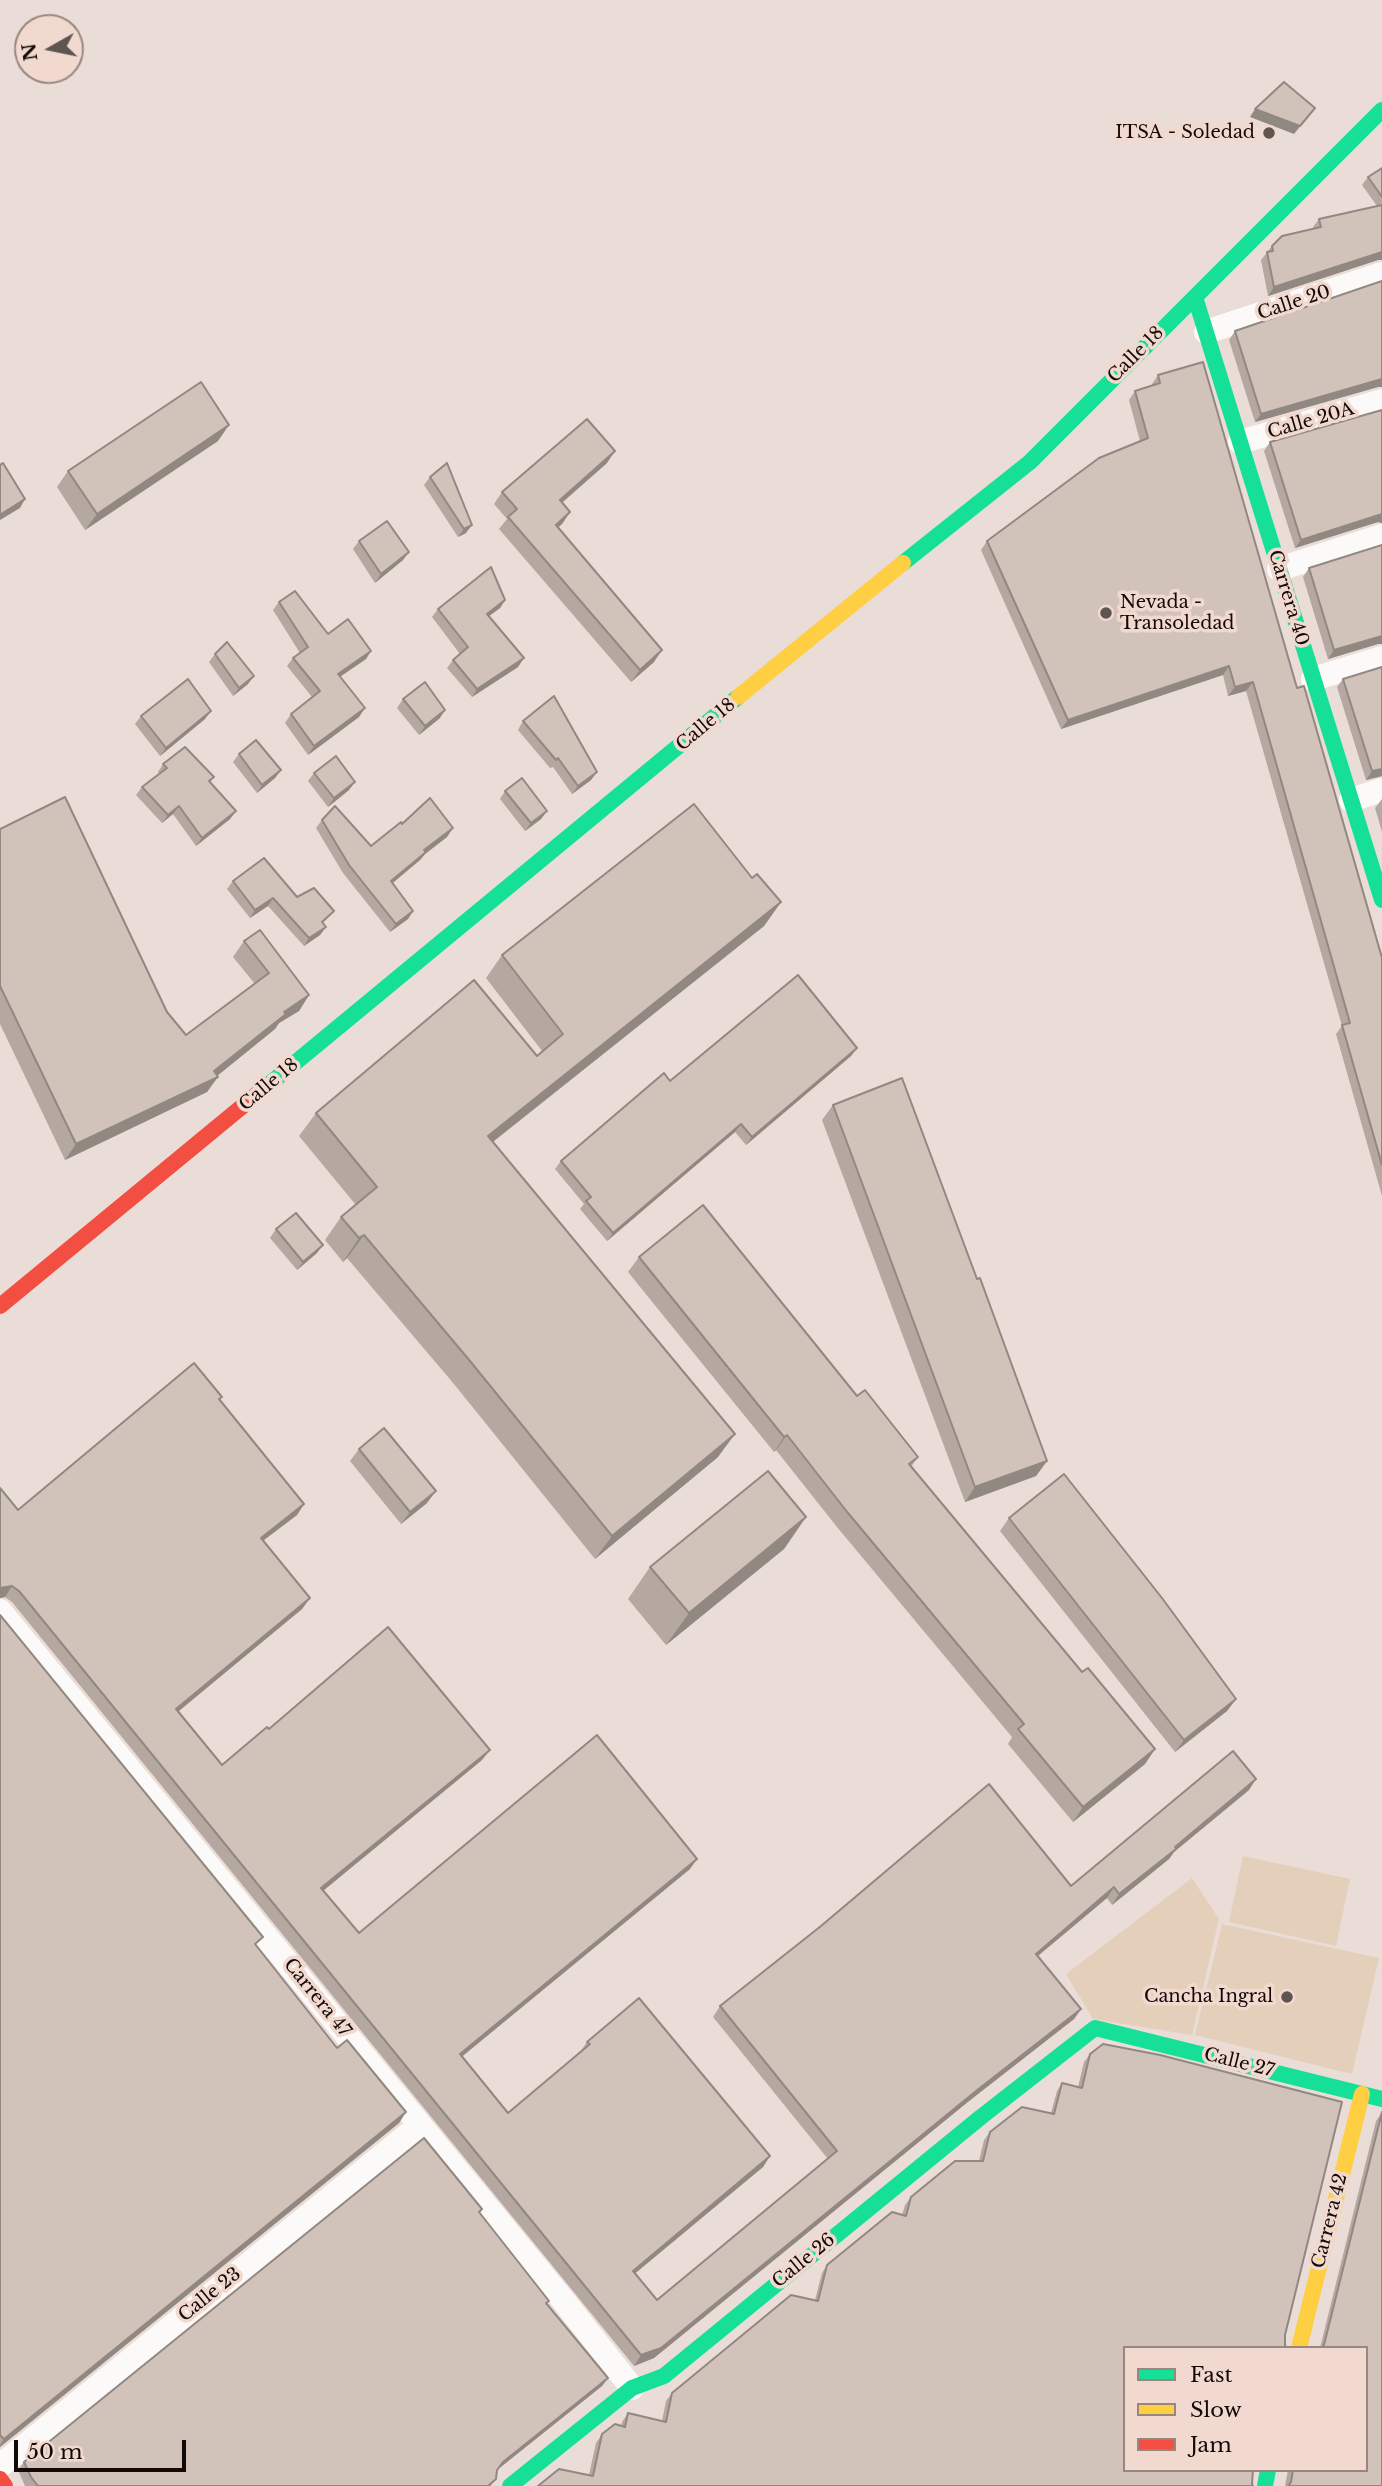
<!DOCTYPE html>
<style>
body{margin:0}
#map{position:relative;width:1382px;height:2486px;overflow:hidden;background:#eadcd7;font-family:"Libre Baskerville",serif}
canvas{display:block}
.legend{position:absolute;left:1123px;top:2346px;width:245px;height:126px;box-sizing:border-box;background:#f2d9cf;border:2px solid #98867f;margin:0;padding:9px 12px;list-style:none;font-size:21px;color:#120a07}
.legend li{display:flex;align-items:center;gap:14px;height:35px}
.legend b{width:35px;border:2px solid #98867f}
.north{position:absolute;left:14px;top:14px;width:70px;height:70px;box-sizing:border-box;background:#f2d9cf;border:2px solid #98867f;border-radius:50%;rotate:261deg;font-size:19px;font-weight:700;line-height:28px;text-align:center;color:#120a07}
.north::after{content:'';display:block;margin:auto;width:24px;height:32px;background:#5e5450;clip-path:polygon(50% 0,100% 100%,50% 72%,0 100%)}
.scale{position:absolute;left:14px;top:2440px;width:172px;height:32px;box-sizing:border-box;border:4px solid #120a07;border-top:0;padding-left:9px;font-size:21px;line-height:24px;white-space:nowrap;color:#120a07;-webkit-text-stroke:5px #f2d9cf;paint-order:stroke}
</style>
<div id="map">
<canvas width="1382" height="2486"></canvas>
<ul class="legend">
<li><b style="height:9px;background:#16e098"></b>Fast</li>
<li><b style="height:9px;background:#ffcf43"></b>Slow</li>
<li><b style="height:9px;background:#f24e42"></b>Jam</li>
</ul>
<div class="north">N</div>
<div class="scale">50 m</div>
</div>
<script>
const context = document.querySelector('canvas').getContext('2d');
context.lineJoin = 'round';
function fillPath(path, color) { context.fillStyle = color; context.fill(path, 'evenodd'); }
const shape = rows => new Path2D(rows.map(r => 'M' + r).join(''));
function strokePath(path, color, width, dash) { context.strokeStyle = color; context.lineWidth = width; context.lineCap = dash ? 'butt' : 'round'; context.setLineDash(dash || []); context.stroke(path); }
function write(font, color, halo, rows, align = 'center') {
  context.font = font + ' "Libre Baskerville",serif'; context.lineWidth = 7; context.setLineDash([]); context.textBaseline = 'middle'; context.strokeStyle = halo; context.fillStyle = color; for (const [text, x, y, turn = 0] of rows) {
    context.save(); context.translate(x, y); context.rotate((+turn || 0) * Math.PI / 180); context.textAlign = isNaN(turn) ? turn : align; if (halo) context.strokeText(text, 0, 0); context.fillText(text, 0, 0); context.restore();
  }
}
const green = shape([
 [1243,1856,1350,1879,1336,1946,1229,1922],
 [1192,1878,1219,1919,1192,2035,1093,2019,1066,1974],
 [1222,1924,1379,1958,1352,2074,1195,2035]
]);
const street = shape([
 [1206,332,1382,274],
 [1240,442,1382,401],
 [1279,569,1382,536],
 [1313,679,1382,658],
 [1351,800,1382,790],
 [0,1611,563,2300,632,2388],
 [0,2466,420,2125]
]);
const fast = shape([
 [1195,297,1382,900],
 [903,563,1030,462,1382,110],
 [267,1086,738,697],
 [510,2486,632,2388,664,2376,981,2117,1095,2028,1382,2099],
 [1265,2486,1268,2470]
]);
const slow = shape([
 [738,697,903,563],
 [1299,2348,1362,2094]
]);
const jam = shape([
 [0,1306,267,1086],
 [0,2479,5,2486]
]);
const wall = shape([
 [1382,168,1382,260,1378,260,1268,296,1261,260,1272,246,1314,229,1313,227,1319,219,1377,206,1362,185,1368,177],
 [1235,331,1378,387,1255,422,1229,340],
 [1158,375,1297,688,1382,958,1382,1196,1336,1034,1342,1026,1246,691,1228,696,1223,675,1061,729,981,550,987,541,1140,441,1129,400,1135,391,1152,386,1152,384],
 [1382,410,1382,523,1378,522,1295,548,1264,451,1270,442],
 [218,441,85,530,57,487,68,471],
 [607,463,562,503,570,512,562,524,558,527,654,662,631,682,499,529,507,519,494,504,502,492],
 [430,477,466,533,458,537,424,485],
 [359,541,403,560,375,583,353,549],
 [1309,568,1378,644,1328,659,1303,577],
 [505,600,500,608,489,616,518,667,472,697,447,668,453,660,460,654,432,617,438,609],
 [279,602,328,634,371,651,366,659,340,677,359,717,308,755,285,723,291,714,312,697,287,666,293,658,300,653,273,610],
 [215,654,248,684,233,696,209,662],
 [1382,667,1382,776,1366,780,1337,687,1343,679],
 [403,699,440,718,419,735,397,708],
 [141,716,205,719,160,756,135,724],
 [523,721,591,780,572,794,553,767,550,768,518,730],
 [239,754,281,770,275,778,257,793,233,762],
 [163,764,214,777,210,782,236,811,230,819,196,846,173,814,162,823,136,795,142,787,159,774,158,772],
 [314,773,349,790,328,807,308,781],
 [505,791,547,811,541,819,525,831,500,799],
 [1382,799,1382,832,1375,808],
 [322,820,371,846,402,824,447,837,425,854,420,860,393,883,413,911,408,919,390,932,343,873,316,828],
 [0,829,186,1035,255,984,233,957,244,941,309,995,299,1011,279,1023,275,1029,217,1076,207,1092,65,1160,0,1024],
 [752,878,781,902,764,926,493,1142,718,1457,595,1559,454,1384,347,1258,343,1262,325,1240,341,1217,356,1205,299,1136,316,1113,537,1056,542,1051,486,978,502,955],
 [233,881,334,911,323,923,326,927,320,935,304,946,268,906,250,918,227,889],
 [857,1048,851,1056,746,1145,735,1132,607,1241,580,1209,584,1204,555,1169,561,1161,670,1081],
 [833,1105,977,1279,1047,1461,1036,1476,965,1502,822,1120],
 [276,1229,317,1253,297,1270,270,1238],
 [639,1257,857,1396,918,1457,911,1467,1082,1672,1155,1749,1145,1764,1073,1822,1008,1744,1012,1737,837,1527,776,1450,774,1452,628,1272],
 [222,1397,220,1399,304,1504,297,1515,263,1541,310,1598,302,1609,179,1711,222,1765,269,1729,482,1760,323,1891,359,1933,690,1869,462,2056,508,2113,580,2052,587,2042,770,2156,763,2167,635,2273,657,2300,828,2159,713,2017,720,2006,1071,1886,1249,1790,1174,1852,1169,1859,1112,1905,1107,1898,1038,1956,1081,2009,1074,2019,969,2101,654,2358,634,2366,12,1602,5,1597,0,1598,0,1488,18,1510],
 [359,1449,427,1503,401,1524,350,1461],
 [806,1517,784,1549,666,1645,628,1599,650,1567],
 [1009,1518,1236,1699,1227,1711,1175,1752,1000,1531],
 [0,1615,257,1947,337,2048,406,2112,399,2123,0,2447],
 [1090,2054,1285,2335,1285,2345,1125,2470,538,2486,589,2475,596,2443,602,2434,621,2426,622,2422,628,2413,662,2421,666,2401,672,2393,815,2300,822,2273,827,2265,902,2215,905,2205,911,2197,979,2161,984,2140,990,2132,1051,2113,1057,2091,1062,2083,1078,2087,1084,2062],
 [1382,2112,1382,2486,1285,2486,1288,2470,1366,2470,1366,2348,1320,2348,1376,2121],
 [482,2209,479,2213,547,2303,608,2378,602,2386,497,2470,491,2486,25,2486,18,2470,24,2462]
]);
const shadedWall = shape([
 [1315,108,1294,134,1250,117,1255,109],
 [1382,252,1382,260,1378,260,1268,296,1274,287],
 [1382,379,1382,387,1378,387,1255,422,1261,414],
 [229,425,218,441,85,530,97,514],
 [615,451,607,463,551,512,560,500],
 [25,499,20,508,0,520,0,515],
 [570,512,562,524,547,537,556,525],
 [1382,514,1382,523,1378,522,1295,548,1301,540],
 [472,525,466,533,458,537,464,529],
 [409,552,403,560,375,583,381,574],
 [505,600,500,608,481,622,487,614],
 [1382,636,1382,644,1378,644,1328,659,1334,650],
 [662,650,654,662,631,682,640,670],
 [371,651,366,659,332,682,338,674],
 [524,658,518,667,472,697,477,689],
 [1229,666,1223,675,1061,729,1068,720],
 [254,676,248,684,233,696,239,688],
 [1253,682,1246,691,1228,696,1235,687],
 [365,708,359,717,308,755,314,746],
 [445,710,440,718,419,735,425,726],
 [211,711,205,719,160,756,166,748],
 [1382,769,1382,776,1366,780,1372,771],
 [281,770,275,778,257,793,262,785],
 [597,772,591,780,572,794,578,786],
 [355,782,349,790,328,807,334,798],
 [179,806,173,814,162,823,168,815],
 [236,811,230,819,196,846,202,838],
 [547,811,541,819,525,831,531,823],
 [453,828,447,837,425,854,420,860,385,889,391,881,424,850],
 [273,898,268,906,250,918,255,910],
 [781,902,764,926,471,1159,488,1136],
 [413,911,408,919,390,932,396,924],
 [326,927,320,935,304,946,309,938],
 [309,995,299,1011,279,1023,275,1029,212,1080,218,1077,207,1092,65,1160,76,1144,214,1071,284,1012],
 [857,1048,851,1056,746,1145,752,1137],
 [741,1124,735,1132,607,1241,613,1233],
 [364,1235,347,1258,343,1262,359,1238],
 [323,1245,317,1253,297,1270,303,1262],
 [735,1434,718,1457,595,1559,612,1536],
 [787,1435,776,1450,774,1452,784,1437],
 [1047,1461,1036,1476,965,1502,975,1487],
 [436,1491,427,1503,401,1524,410,1512],
 [304,1504,297,1515,253,1548,261,1538],
 [806,1517,784,1549,666,1645,689,1613],
 [12,1586,5,1597,0,1598,0,1588],
 [310,1598,302,1609,169,1719,176,1709],
 [1236,1699,1227,1711,1175,1752,1184,1740],
 [1155,1749,1145,1764,1073,1822,1083,1807],
 [490,1750,482,1760,313,1899,321,1888],
 [1256,1779,1249,1790,1174,1852,1169,1859,1112,1905,1119,1894],
 [697,1859,690,1869,453,2064,460,2054],
 [1114,1887,1107,1898,1028,1964,1036,1954],
 [1081,2009,1074,2019,969,2101,654,2358,634,2366,641,2355],
 [406,2112,399,2123,0,2447,0,2445,4,2439],
 [770,2156,763,2167,626,2281,633,2271],
 [608,2378,602,2386,497,2470,503,2462]
]);
const building = shape([
 [1284,82,1315,108,1300,126,1255,109,1284,82],
 [1382,168,1382,197,1368,177,1382,168],
 [1382,205,1382,252,1274,287,1267,252,1273,251,1272,246,1282,236,1321,227,1319,219,1382,205],
 [1382,281,1382,379,1261,414,1235,331,1382,281],
 [1203,362,1297,688,1304,686,1382,958,1382,1165,1342,1025,1350,1023,1253,682,1235,687,1229,666,1068,720,987,541,1099,458,1148,438,1135,391,1160,383,1158,375,1203,362],
 [201,382,229,425,97,514,68,471,201,382],
 [1382,410,1382,514,1301,540,1270,442,1382,410],
 [587,419,615,451,560,500,570,512,556,525,662,650,640,670,508,517,517,509,502,492,587,419],
 [3,463,25,499,0,515,0,465,3,463],
 [447,463,472,525,464,529,430,477,447,463],
 [387,521,409,552,381,574,359,541,387,521],
 [1382,545,1382,636,1334,650,1309,568,1382,545],
 [491,567,505,600,487,614,524,658,477,689,453,660,468,647,438,609,491,567],
 [295,591,328,634,348,619,371,651,338,674,365,708,314,746,291,714,320,691,293,658,308,647,279,602,295,591],
 [227,642,254,676,239,688,215,654,227,642],
 [1382,667,1382,769,1372,771,1343,679,1382,667],
 [188,679,211,711,166,748,141,716,188,679],
 [425,682,445,710,425,726,403,699,425,682],
 [554,696,597,772,578,786,558,758,556,760,523,721,554,696],
 [256,740,281,770,262,785,239,754,256,740],
 [185,747,214,777,209,781,236,811,202,838,179,806,168,815,142,787,167,768,163,764,185,747],
 [336,756,355,782,334,798,314,773,336,756],
 [522,778,547,811,531,823,505,791,522,778],
 [65,797,167,1012,186,1035,269,973,244,941,260,930,309,995,284,1012,286,1014,214,1071,218,1077,76,1144,0,986,0,829,65,797],
 [430,798,453,828,424,850,426,852,391,881,413,911,396,924,349,865,322,820,335,806,371,846,401,822,402,824,430,798],
 [694,804,752,878,757,874,781,902,488,1136,735,1434,612,1536,470,1361,364,1235,359,1238,341,1217,377,1187,316,1113,474,980,537,1056,563,1034,502,955,694,804],
 [264,858,297,897,314,888,334,911,322,922,326,927,309,938,273,898,255,910,233,881,264,858],
 [798,975,857,1048,752,1137,741,1124,613,1233,586,1201,591,1197,561,1161,664,1073,670,1081,798,975],
 [902,1078,977,1279,980,1278,1047,1461,975,1487,833,1105,902,1078],
 [703,1205,857,1396,865,1390,918,1457,909,1464,1082,1672,1088,1668,1155,1749,1083,1807,1018,1729,1024,1724,848,1513,787,1435,784,1437,639,1257,703,1205],
 [296,1213,323,1245,303,1262,276,1229,296,1213],
 [194,1363,222,1397,219,1399,304,1504,261,1538,310,1598,176,1709,222,1765,267,1727,269,1729,388,1627,490,1750,321,1888,359,1933,597,1735,697,1859,460,2054,508,2113,590,2044,587,2042,639,1998,770,2156,633,2271,657,2300,837,2151,720,2006,821,1926,989,1784,1071,1886,1233,1751,1256,1779,1175,1847,1176,1849,1119,1894,1114,1887,1036,1954,1081,2009,976,2091,661,2348,641,2355,19,1591,12,1586,0,1588,0,1488,18,1510,194,1363],
 [384,1428,436,1491,410,1512,359,1449,384,1428],
 [768,1471,806,1517,689,1613,650,1567,768,1471],
 [1064,1474,1162,1598,1236,1699,1184,1740,1009,1518,1064,1474],
 [0,1615,263,1937,255,1944,337,2048,347,2040,406,2112,4,2439,0,2435,0,1615],
 [1103,2044,1160,2055,1342,2102,1285,2335,1285,2345,1287,2348,1125,2348,1125,2470,1253,2470,1252,2484,1253,2486,538,2486,559,2469,593,2476,602,2434,615,2424,625,2427,628,2413,666,2422,672,2393,791,2295,818,2301,827,2265,892,2212,906,2216,911,2197,955,2161,983,2161,990,2132,1022,2107,1054,2114,1062,2083,1082,2088,1090,2054,1103,2044],
 [1382,2112,1382,2486,1288,2486,1291,2482,1293,2470,1366,2470,1366,2348,1322,2348,1324,2345,1382,2112],
 [424,2138,482,2209,479,2212,549,2301,546,2303,608,2378,503,2462,497,2470,496,2479,488,2486,38,2486,31,2477,24,2462,424,2138]
]);
const markers = [
 [1269,133,7,"#5e5450"],
 [1106,613,7,"#5e5450"],
 [1287,1997,7,"#5e5450"]
];
const poiNames = [
 ["ITSA - Soledad",1255,133],
 ["Nevada -",1120,603,"left"],
 ["Transoledad",1120,624,"left"],
 ["Cancha Ingral",1273,1997]
];
const streetNames = [
 ["Calle 20",1294,303,-18],
 ["Calle 18",1136,355,-45],
 ["Calle 20A",1311,421,-16],
 ["Carrera 40",1288,598,73],
 ["Calle 18",706,725,-40],
 ["Calle 18",269,1085,-40],
 ["Carrera 47",317,1998,51],
 ["Calle 27",1239,2063,14],
 ["Carrera 42",1330,2221,-76],
 ["Calle 26",804,2261,-39],
 ["Calle 23",210,2295,-39]
];
fillPath(green, '#e4d0ba');
strokePath(street, '#fcfaf9', 24);
strokePath(fast, '#16e098', 16);
strokePath(slow, '#ffcf43', 16);
strokePath(jam, '#f24e42', 16);
fillPath(wall, '#b4a8a0');
fillPath(shadedWall, '#928882');
fillPath(building, '#d1c3ba');
strokePath(building, '#928882', 2);
for (const [x, y, r, color] of markers) { const dot = new Path2D(); dot.arc(x, y, r, 0, 2 * Math.PI); context.fillStyle = color; context.fill(dot); strokePath(dot, '#f2d9cf', 2.5); }
write('18px', '#120a07', '#f2d9cf', poiNames, 'right');
write('18px', '#120a07', '#f2d9cf', streetNames);
</script>
